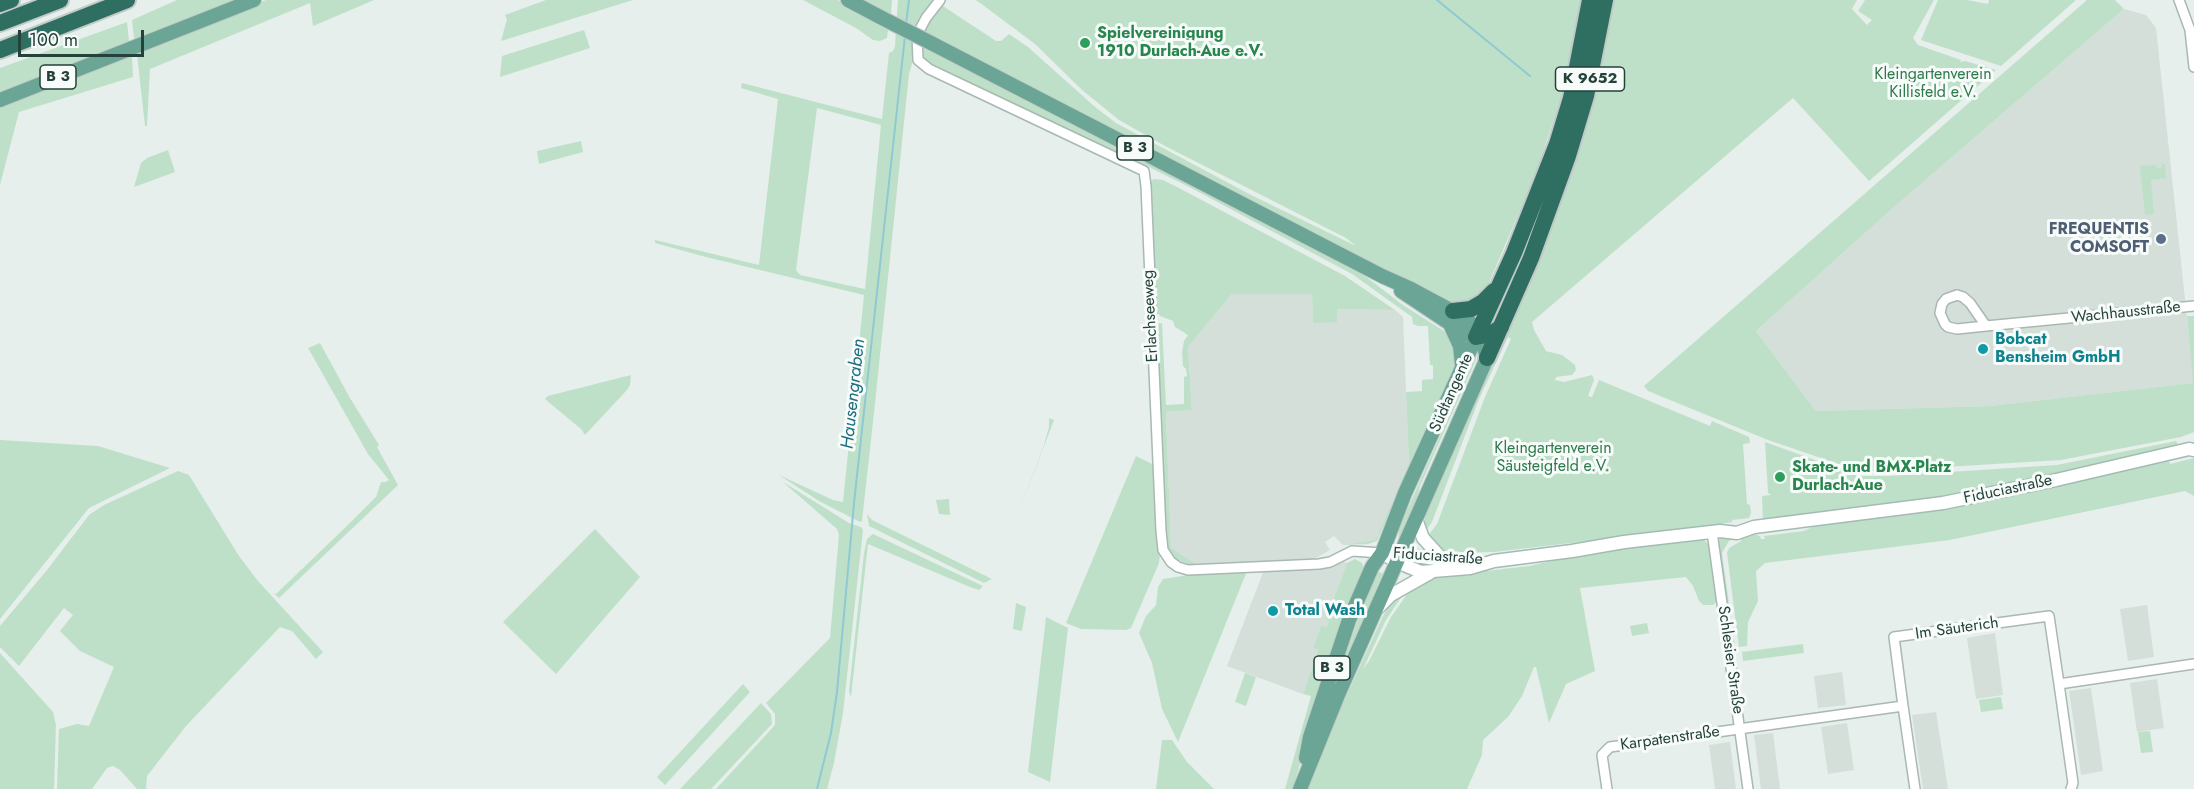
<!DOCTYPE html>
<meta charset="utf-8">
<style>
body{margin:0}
#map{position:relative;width:2194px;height:789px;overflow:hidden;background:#e6efeb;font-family:Jost,sans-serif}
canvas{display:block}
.scale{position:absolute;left:18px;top:30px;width:126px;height:27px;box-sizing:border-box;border:3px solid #24423a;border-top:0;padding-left:8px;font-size:18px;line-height:21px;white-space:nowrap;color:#24423a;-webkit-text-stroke:4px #f7fbf9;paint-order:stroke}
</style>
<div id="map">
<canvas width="2194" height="789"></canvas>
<div class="scale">100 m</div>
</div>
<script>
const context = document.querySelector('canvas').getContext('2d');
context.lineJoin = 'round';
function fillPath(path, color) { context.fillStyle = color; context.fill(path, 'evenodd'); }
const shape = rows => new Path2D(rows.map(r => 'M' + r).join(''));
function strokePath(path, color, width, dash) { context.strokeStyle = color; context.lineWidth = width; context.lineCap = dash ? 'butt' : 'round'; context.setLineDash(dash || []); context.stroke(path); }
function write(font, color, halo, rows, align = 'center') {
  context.font = font + ' Jost,sans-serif'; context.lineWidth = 6; context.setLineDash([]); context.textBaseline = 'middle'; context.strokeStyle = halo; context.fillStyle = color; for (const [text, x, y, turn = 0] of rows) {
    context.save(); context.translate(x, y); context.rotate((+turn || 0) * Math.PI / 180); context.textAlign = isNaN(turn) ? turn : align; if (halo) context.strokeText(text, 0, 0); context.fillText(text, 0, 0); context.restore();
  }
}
const built = shape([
 [2124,9,2146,15,2156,28,2194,383,1990,406,1816,411,1756,331,1893,208],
 [1232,294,1312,294,1313,322,1337,309,1395,310,1403,317,1409,463,1376,541,1343,545,1334,536,1325,542,1330,550,1314,559,1196,564,1171,549,1166,412,1192,410,1188,347],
 [1343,561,1347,563,1326,619,1329,621,1327,628,1321,626,1313,648,1318,650,1303,694,1227,666,1264,570,1326,568],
 [2147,605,2154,657,2128,661,2120,609],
 [1995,633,2003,695,1976,699,1967,638],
 [1842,672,1846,705,1818,708,1814,676],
 [2157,679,2164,728,2137,732,2130,683],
 [2091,688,2103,771,2081,775,2069,691],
 [1936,712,1948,789,1923,789,1912,715],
 [1847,723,1854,770,1828,774,1821,727],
 [1773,733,1780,789,1761,789,1754,735],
 [1730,742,1736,789,1715,789,1709,745]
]);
const green = shape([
 [177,0,241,0,152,35,151,33,134,39,132,20],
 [266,0,374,0,313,26,310,3,150,69,147,126,145,126,137,54,152,48,152,46],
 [546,0,633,0,501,41,507,19,505,15],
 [803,0,838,0,877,21,876,24,888,30,887,38,880,41,873,40,856,28],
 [859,0,892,0,891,14,878,8,876,9],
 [898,0,934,0,916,27,914,57,909,74,874,413,862,521,860,522,819,501,779,475,833,500,843,502,864,295,706,257,655,243,655,240,759,265,778,99,741,88,742,83,882,119,889,53,893,51,895,46],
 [817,108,881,125,865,289,800,275,796,270],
 [976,0,1581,0,1564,89,1536,173,1485,292,1462,307,1436,298,1420,285,1397,277,922,30,940,4,996,41,1001,41,1009,34,1028,47,1094,106,1116,123,1251,195,1356,246,1346,238,1165,146,1119,120,1082,90,1035,44],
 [1614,0,1857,0,1852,9,1867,25,1872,20,1858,11,1865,0,1934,0,1913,38,1918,45,1961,60,1960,62,1965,61,1996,70,1869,181,1793,98,1532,322,1534,330,1546,351,1562,355,1575,365,1576,370,1572,375,1556,377,1555,380,1564,382,1592,375,1594,380,1588,396,1592,397,1599,380,1710,426,1712,421,1749,437,1750,443,1743,444,1747,504,1750,505,1751,513,1749,518,1732,520,1732,522,1691,529,1494,552,1453,553,1445,552,1439,549,1427,537,1437,524,1485,397,1511,339,1508,337,1479,399,1432,522,1425,532,1425,511,1548,230,1577,158,1598,85],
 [1938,0,1967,0,1988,4,1989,0,2076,0,2001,66,1921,40],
 [2087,0,2115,0,2124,9,1893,208,1756,331,1816,411,1990,406,2193,383,2187,316,2194,316,2194,432,2181,437,2061,460,1862,472,1768,440,1648,391,1644,386],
 [127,22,129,41,116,46,116,49,0,96,0,68],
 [584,30,590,48,500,77,502,56],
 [921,46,938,53,1357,270,1403,305,1447,333,1453,341,1456,359,1454,367,1377,541,1368,544,1343,545,1376,540,1409,463,1406,392,1422,391,1422,380,1433,379,1433,365,1430,365,1428,326,1418,326,1413,324,1412,317,1352,274,1195,190,1139,162,929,66,922,56],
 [132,56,133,77,19,112,0,185,0,106,117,60,118,62],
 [581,141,583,152,539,164,537,151],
 [168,150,175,172,134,187,141,163,147,158],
 [2162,164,2165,164,2166,178,2151,180,2154,214,2145,215,2140,166,2156,165,2157,168,2162,167],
 [1154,179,1163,180,1177,187,1345,276,1395,310,1337,309,1337,322,1313,323,1312,294,1232,294,1188,347,1192,410,1166,412,1171,548,1196,564,1191,565,1174,558,1166,544,1156,324,1162,323,1166,405,1184,404,1184,377,1187,376,1186,369,1183,366,1182,352,1184,341,1188,335,1175,327,1173,321,1160,316,1155,309,1149,183],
 [320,343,350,398,379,445,377,447,398,485,279,598,273,593,276,594,352,521,376,497,381,482,386,482,389,480,368,454,308,348],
 [1477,349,1476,360,1420,486,1416,502,1398,542,1399,528,1450,414,1457,387],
 [631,375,630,385,627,390,585,435,581,429,545,399,548,396],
 [1049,418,1054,420,1017,517,1044,445,1049,427],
 [0,440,98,446,170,468,89,508,0,619],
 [2176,441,2178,445,2150,453,1956,496,1763,523,1762,496,1771,495,1768,493,1765,442,1859,476,1888,476,2057,465],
 [1136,456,1154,465,1157,544,1160,554,1159,563,1131,628,1126,630,1081,629,1066,623],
 [2194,458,2194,496,2185,491,1950,540,1765,563,1756,571,1758,601,1748,622,1747,646,1739,647,1727,553,1729,548,1741,541,1741,535,1751,533,1760,536,1761,539,1765,539,1764,536,1804,531,1814,526,1954,507,2169,461,2170,464],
 [178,471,189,475,239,556,258,581,323,652,316,659,292,631,280,627,186,726,147,776,146,789,137,789,120,770,113,766,107,768,92,789,57,789,59,729,77,724,89,726,114,667,80,651,60,631,73,615,64,608,19,666,0,647,0,626,47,570,89,515,104,505],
 [783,482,849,523,861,527,863,530,843,713,834,763,827,789,716,789,775,725,775,714,766,703,830,638,839,535,837,529],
 [949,499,950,515,939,514,936,500],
 [867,514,872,520,992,579,984,583,869,526],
 [595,529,640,577,556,674,503,622],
 [873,534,983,586,979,590,970,587,868,544,851,697,849,691,864,553,867,539],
 [1722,536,1734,538,1729,541,1722,553,1735,647,1732,647,1718,545,1719,540],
 [1703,539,1709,545,1717,601,1713,605,1703,605,1699,601,1693,586,1686,577,1580,588,1595,671,1566,684,1549,723,1536,667,1534,667,1522,696,1508,717,1483,740,1482,755,1467,789,1306,789,1333,720,1345,699,1383,616,1395,597,1406,590,1386,620,1363,669,1369,661,1391,617,1403,600,1409,591,1427,578,1458,574,1468,576,1477,572,1529,566,1588,553],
 [1355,559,1362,563,1365,571,1313,717,1293,789,1285,789,1311,696,1303,694,1318,650,1313,648,1321,626,1327,627,1329,621,1326,619,1347,563],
 [1247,571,1178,742,1162,709,1152,663,1139,633,1146,616,1156,605,1158,587,1163,579,1189,575],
 [1378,572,1383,573,1357,635,1347,666,1326,704,1373,580],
 [1016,603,1026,607,1022,631,1013,629],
 [1046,617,1068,628,1050,782,1028,772],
 [1647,623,1649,633,1632,636,1630,626],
 [1803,644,1804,653,1743,661,1742,652],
 [0,653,53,712,56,725,54,789,0,789],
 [1245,673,1256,677,1246,706,1235,702],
 [743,684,750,692,665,785,657,777],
 [2001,697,2003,709,1981,712,1979,700],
 [761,703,771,714,772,724,711,789,680,789],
 [2150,731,2153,752,2141,753,2138,732],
 [1162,740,1172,740,1187,762,1214,789,1156,789]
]);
const stream = shape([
 [1437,0,1530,76],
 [906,24,909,0],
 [817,789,831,733,837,692,854,503,905,36]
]);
const street = shape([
 [940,0,926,18,917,35,918,60,929,69,1144,171,1146,186,1161,531,1163,550,1171,562,1178,567,1188,570,1319,564,1330,562,1352,551,1382,553],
 [2179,0,2190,30,2194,67],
 [1957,295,1963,297,1970,303,1986,326,1957,329,1948,327,1945,324,1940,313,1942,304,1946,299,1957,295],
 [1986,326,2194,306],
 [1712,532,1748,789],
 [2059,684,2073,783,2071,789],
 [1903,706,1915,789],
 [1607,789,1602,755,1610,747,1903,706,1894,637,2049,616,2059,684,2194,664]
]);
const secondary = shape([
 [1416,519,1423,538,1443,560],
 [1382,553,1397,562,1421,572,1470,568,1494,561,1572,551,1624,542,1720,531,1737,533,1754,527,1943,503,2056,480,2189,449,2194,450],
 [1394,553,1443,560,1478,561],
 [1378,608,1391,595,1430,573]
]);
const primary = shape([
 [848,0,882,18],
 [931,43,1382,276,1411,289,1465,318,1479,330,1487,358,1338,695,1300,789],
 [0,100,254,0],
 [1450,324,1460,346,1462,365],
 [1306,758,1310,737,1349,620,1372,567,1382,553,1405,493,1476,337,1464,333,1401,291]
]);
const highway = shape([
 [0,4,11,0],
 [0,23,60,0],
 [0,50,127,0],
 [1453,311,1471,309,1483,302,1494,291],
 [1501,327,1491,334,1476,337,1514,253,1557,144,1571,98,1590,0],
 [1487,358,1531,258,1568,156,1586,96,1605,0]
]);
const primaryBridge = shape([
 [882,18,931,43]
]);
const markers = [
 [1085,43,6,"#2e9e5b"],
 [2161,239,6,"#5c6f8a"],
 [1983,349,6,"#0f9aa8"],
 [1780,477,6,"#2e9e5b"],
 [1273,611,6,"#0f9aa8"]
];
const shields = [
 [58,77,36],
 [1590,79,69],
 [1135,148,36],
 [1332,668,36]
];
const shieldNames = [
 ["B 3",58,77],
 ["K 9652",1590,79],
 ["B 3",1135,148],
 ["B 3",1332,668]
];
const leisureNames = [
 ["Spielvereinigung",1097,34],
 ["1910 Durlach-Aue e.V.",1097,52],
 ["Skate- und BMX-Platz",1792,468],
 ["Durlach-Aue",1792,486]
];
const parkNames = [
 ["Kleingartenverein",1933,75],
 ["Killisfeld e.V.",1933,93],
 ["Kleingartenverein",1553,449],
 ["Säusteigfeld e.V.",1553,467]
];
const serviceNames = [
 ["FREQUENTIS",2149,230],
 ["COMSOFT",2149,248]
];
const streetNames = [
 ["Wachhausstraße",2126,313,-6],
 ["Erlachseeweg",1151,316,-93],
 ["Südtangente",1452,393,-66],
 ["Fiduciastraße",2008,490,-12],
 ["Fiduciastraße",1438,557,4],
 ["Im Säuterich",1957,629,-8],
 ["Schlesier Straße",1730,660,82],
 ["Karpatenstraße",1670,739,-8]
];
const cultureNames = [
 ["Bobcat",1995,340],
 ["Bensheim GmbH",1995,358],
 ["Total Wash",1285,611]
];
const waterNames = [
 ["Hausengraben",854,394,-84]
];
fillPath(built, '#d4dfda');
fillPath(green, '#bfe0c8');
strokePath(stream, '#8ec9d4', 2);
strokePath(street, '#a8b8b2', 12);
strokePath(secondary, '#a4bbb3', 15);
strokePath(primary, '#c2cac8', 16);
strokePath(highway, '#c2cac8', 20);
strokePath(street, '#fff', 9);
strokePath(secondary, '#fff', 12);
strokePath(primary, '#6aa596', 14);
strokePath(highway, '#2f6f62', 16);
strokePath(primaryBridge, '#c2cac8', 16, []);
strokePath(primaryBridge, '#6aa596', 14);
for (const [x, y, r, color] of markers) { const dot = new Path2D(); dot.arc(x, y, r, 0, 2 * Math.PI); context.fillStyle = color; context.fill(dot); strokePath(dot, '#f7fbf9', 2); }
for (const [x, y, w] of shields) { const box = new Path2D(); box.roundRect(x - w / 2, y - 12, w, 24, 4.5); context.fillStyle = '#f7fbf9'; context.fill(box); strokePath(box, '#24423a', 1.5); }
write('bold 15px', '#24423a', null, shieldNames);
write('bold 16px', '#27864d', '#f7fbf9', leisureNames, 'left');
write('16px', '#2d7a4b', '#f7fbf9', parkNames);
write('bold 16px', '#4e5e75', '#f7fbf9', serviceNames, 'right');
write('16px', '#24423a', '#f7fbf9', streetNames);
write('bold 16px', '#0d838f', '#f7fbf9', cultureNames, 'left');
write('italic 18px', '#1c6f80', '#f7fbf9', waterNames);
</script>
